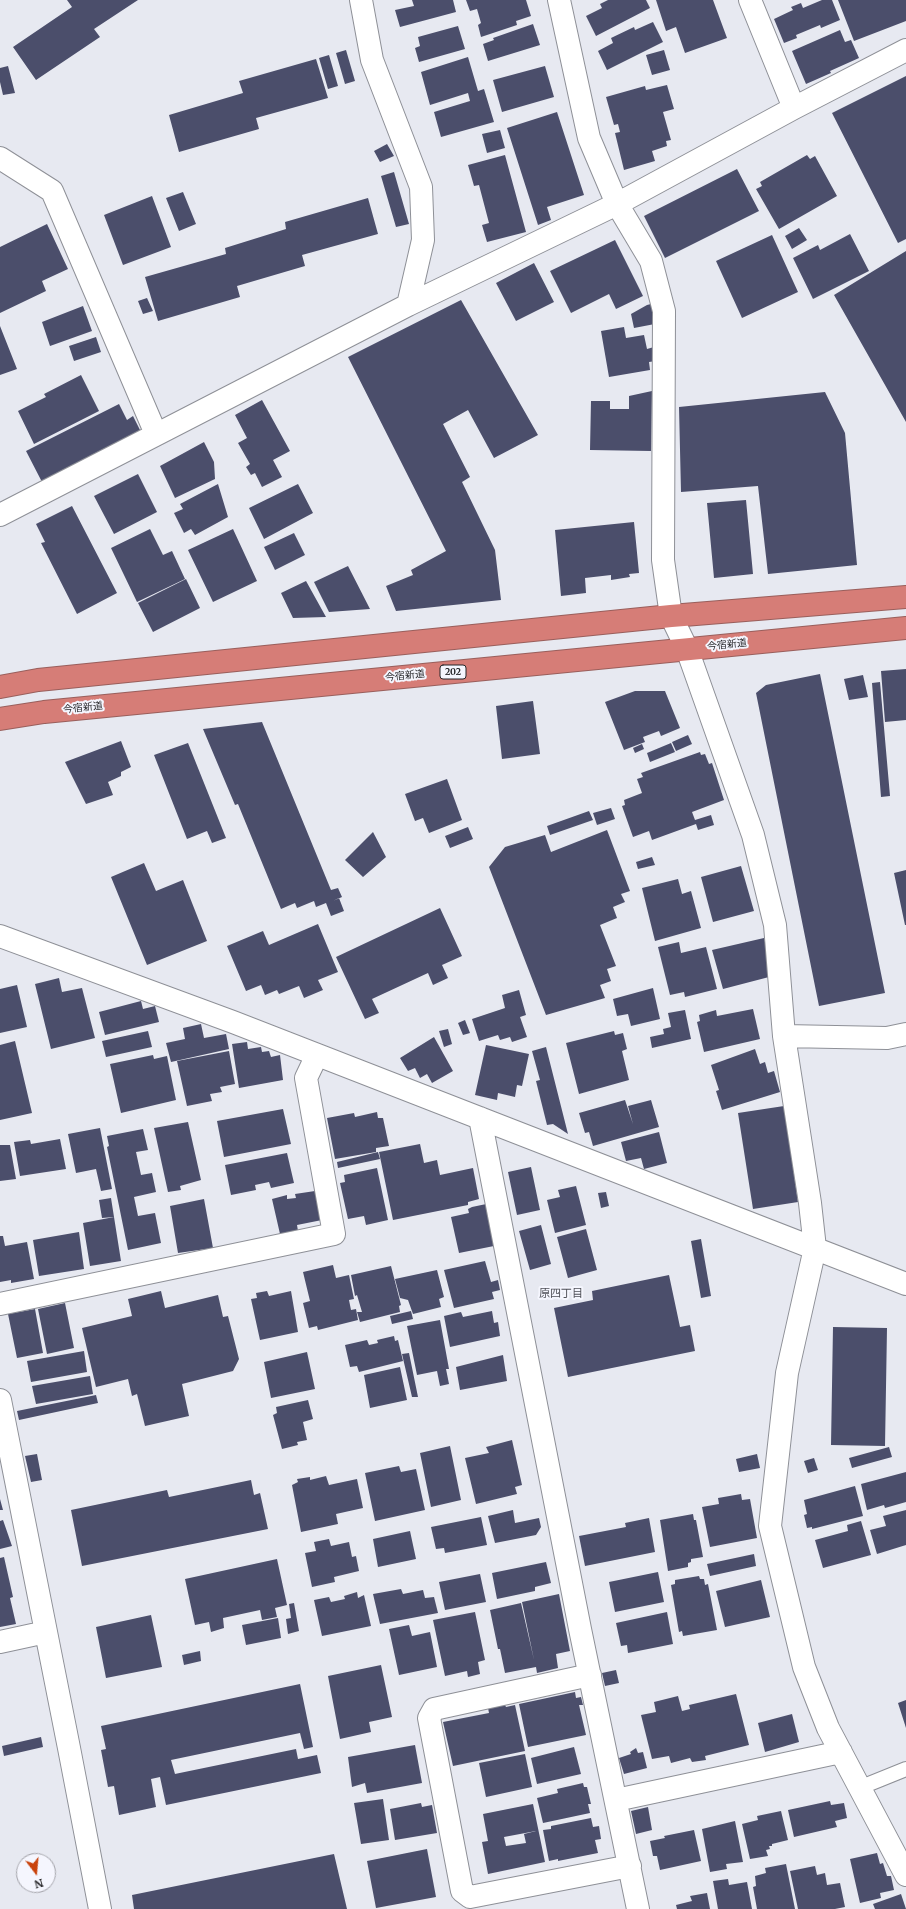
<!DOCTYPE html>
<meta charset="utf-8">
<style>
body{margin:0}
#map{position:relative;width:906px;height:1909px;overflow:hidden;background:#e7e9f1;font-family:Merriweather,serif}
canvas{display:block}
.north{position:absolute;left:16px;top:1853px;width:40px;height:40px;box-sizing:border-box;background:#f5f6fe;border:1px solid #a3a3a9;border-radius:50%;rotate:164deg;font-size:11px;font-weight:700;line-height:16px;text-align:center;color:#27272a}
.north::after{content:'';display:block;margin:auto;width:14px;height:18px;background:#c9420b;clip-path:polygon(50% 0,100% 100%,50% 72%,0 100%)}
</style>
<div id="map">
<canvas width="906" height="1909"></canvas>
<div class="north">N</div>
</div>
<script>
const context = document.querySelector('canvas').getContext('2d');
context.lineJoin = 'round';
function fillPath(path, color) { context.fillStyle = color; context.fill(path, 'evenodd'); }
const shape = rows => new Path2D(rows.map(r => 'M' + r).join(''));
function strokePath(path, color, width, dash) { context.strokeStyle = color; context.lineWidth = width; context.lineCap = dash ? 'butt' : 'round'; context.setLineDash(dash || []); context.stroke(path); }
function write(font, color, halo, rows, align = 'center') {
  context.font = font + ' Merriweather,"Noto Sans JP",serif'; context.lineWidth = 4; context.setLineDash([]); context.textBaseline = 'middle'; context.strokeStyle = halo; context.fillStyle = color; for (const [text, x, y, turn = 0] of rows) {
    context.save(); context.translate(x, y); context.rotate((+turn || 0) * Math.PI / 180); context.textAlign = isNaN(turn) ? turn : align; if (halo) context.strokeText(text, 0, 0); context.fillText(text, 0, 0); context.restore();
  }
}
const building = shape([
 [67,0,138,0,94,29,100,37,36,80,13,47,72,7],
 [412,0,453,0,456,12,400,27,395,10,414,6],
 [466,0,526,0,531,16,516,21,517,25,481,37,478,25,481,23,477,9,470,11],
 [608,0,646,0,650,8,596,36,586,16,602,8,600,4],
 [656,0,713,0,727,38,685,53,676,27,666,31],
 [822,0,832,0,840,20,821,28,820,25,796,35,797,38,784,43,774,19,793,10,791,7,801,3,803,8],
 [838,0,906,0,906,21,854,41],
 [653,22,663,42,607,70,598,51,613,43,611,38,634,27,635,30],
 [533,24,540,45,488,61,483,44,494,40,493,38],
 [458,26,465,49,419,62,415,48,420,46,418,37],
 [840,30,845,42,851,40,859,58,830,71,831,73,806,84,792,51],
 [346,50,355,81,345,84,336,53],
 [664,50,670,70,652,75,646,55],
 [329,55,338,86,328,89,319,58],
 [468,57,478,91,484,89,494,122,441,137,434,112,470,101,468,93,430,105,421,72],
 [316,59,328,98,256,118,259,129,179,152,169,115,243,93,239,81],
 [8,66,15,93,3,95,0,82,0,68],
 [545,66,554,97,502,112,493,80],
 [906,76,906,239,898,243,832,113],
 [667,85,674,109,663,112,671,140,666,141,667,146,652,151,655,161,624,170,615,133,620,132,618,124,614,125,606,97,645,86,646,90],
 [557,112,584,195,547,207,551,220,538,225,507,128],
 [500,130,505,148,487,153,482,134],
 [387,144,394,156,380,162,374,151],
 [505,155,526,232,487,242,482,225,489,223,479,185,474,186,468,165],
 [807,155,810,159,815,156,837,196,779,229,756,189,762,186,760,182],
 [737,169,759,211,665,258,644,216],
 [394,172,409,224,396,227,381,176],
 [183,192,196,224,179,231,166,198],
 [152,196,171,247,123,265,104,215],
 [368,198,378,234,302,255,305,266,237,286,240,297,158,321,145,277,226,254,225,248,286,229,285,222],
 [47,224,68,269,42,281,46,291,0,313,0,247],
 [799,228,807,240,792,249,785,236],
 [850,234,869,271,813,299,793,258,818,245,820,250],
 [772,235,798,292,742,318,716,261],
 [615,240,643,296,616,309,609,294,571,313,550,271],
 [906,251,906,422,834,295],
 [534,263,554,302,516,321,496,283],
 [147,298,153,311,143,314,138,301],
 [461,300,538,435,494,458,468,410,443,424,470,477,462,482,495,550,501,600,396,611,386,586,413,575,411,570,446,551,348,357],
 [655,303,660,323,634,328,631,314,647,305],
 [83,306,92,331,50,346,42,322],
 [0,326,17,369,0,375],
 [624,327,626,338,644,335,647,349,654,347,656,361,649,362,650,370,609,377,601,331],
 [96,337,101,352,74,361,69,346],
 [81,375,99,411,34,444,18,411,46,397,44,394],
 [652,391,651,451,590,450,591,401,610,401,610,409,629,409,629,396],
 [825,392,845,433,857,565,768,574,758,486,681,492,679,407],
 [262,400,290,451,273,460,282,477,262,487,255,473,251,475,246,467,250,464,238,443,247,438,235,415],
 [119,404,127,420,133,416,141,432,42,482,26,451],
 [204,442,214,462,215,479,175,498,160,466],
 [138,474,157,512,114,534,94,496],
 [218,484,228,517,195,535,191,529,184,533,174,513,183,509,180,504],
 [298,484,313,513,264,539,249,508],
 [746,500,753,574,714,578,707,503],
 [72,506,117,593,77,614,41,543,45,542,36,524],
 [634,522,639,573,629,574,630,577,611,580,611,575,585,578,586,593,561,596,555,530],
 [150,529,163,555,172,551,185,579,137,602,111,548],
 [233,529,257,581,213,602,188,550],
 [294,533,305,555,275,570,264,547],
 [348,566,370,609,329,612,314,582],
 [186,579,200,608,153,632,138,603],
 [306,581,326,617,293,618,281,593],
 [906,669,906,720,885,722,881,671],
 [820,674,885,993,819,1006,756,693,766,685],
 [863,675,868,697,849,700,844,679],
 [880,682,890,796,881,797,872,683],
 [635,691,665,691,680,728,661,736,659,731,643,737,645,742,624,750,605,702],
 [533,701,540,754,502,759,496,706],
 [262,722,331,890,338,888,342,897,333,901,339,898,344,911,331,916,326,903,316,907,314,901,297,908,295,903,281,909,238,804,235,805,203,729],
 [688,735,692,744,676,751,672,742],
 [121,741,131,767,121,772,121,776,108,782,113,795,86,804,65,762],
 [188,743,226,838,212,843,207,831,187,839,154,755],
 [671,743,675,752,650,762,647,753],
 [642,744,644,749,635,753,633,748],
 [700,752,701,755,705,754,709,764,712,763,724,800,692,812,695,820,711,815,714,825,698,830,696,824,652,840,649,831,633,837,622,806,625,805,624,800,642,793,637,779,643,777,641,773],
 [447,779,462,820,429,833,423,818,415,821,405,794],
 [611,808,615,819,597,825,593,813],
 [589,811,593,820,550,835,547,826],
 [468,827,473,839,450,848,445,836],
 [607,830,630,891,621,894,625,902,613,907,617,918,600,925,616,966,607,969,611,981,600,985,605,998,546,1015,489,867,505,847,545,835,551,852],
 [373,832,386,857,363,877,345,860],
 [652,857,655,865,638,869,636,862],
 [144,863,156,891,183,880,207,941,147,965,111,877],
 [741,866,754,911,713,922,701,877],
 [906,870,906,925,905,925,894,873],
 [678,879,682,894,691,891,701,928,655,941,642,888],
 [440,908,462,956,442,965,448,978,433,985,428,973,372,999,379,1013,365,1019,336,957],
 [318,924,338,972,318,980,323,990,304,998,299,986,279,994,277,990,265,995,261,985,246,991,227,946,263,931,269,945],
 [764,938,769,959,769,977,723,989,712,950],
 [679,942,681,953,706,947,717,989,685,997,684,992,670,995,658,947],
 [59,978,62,992,82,988,95,1038,51,1049,35,984],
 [17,985,27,1027,0,1033,0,989],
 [653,988,660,1019,631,1026,628,1014,617,1016,613,999],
 [519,990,526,1015,520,1017,527,1037,512,1042,510,1037,500,1040,498,1035,479,1041,472,1019,505,1008,502,995],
 [141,1001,143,1009,155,1006,159,1022,105,1035,99,1012],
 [753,1009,760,1039,704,1052,697,1022,700,1021,699,1015,716,1010,717,1016],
 [685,1010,691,1039,652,1048,650,1037,664,1034,663,1029,671,1027,668,1013],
 [465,1020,470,1033,463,1035,458,1023],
 [201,1024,204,1038,226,1034,229,1049,171,1062,166,1043,185,1039,183,1028],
 [448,1029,452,1044,444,1047,439,1031],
 [148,1031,152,1047,106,1057,102,1041],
 [614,1031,615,1035,623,1033,627,1049,622,1051,629,1080,579,1094,566,1043],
 [434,1037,453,1071,432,1083,427,1074,420,1078,415,1068,408,1071,400,1058],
 [15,1041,32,1113,0,1120,0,1045],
 [247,1042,248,1049,261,1047,262,1052,269,1051,271,1057,280,1055,283,1080,239,1088,232,1044],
 [486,1045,529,1054,522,1086,517,1085,515,1097,498,1093,497,1100,475,1095],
 [546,1047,568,1134,553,1124,547,1125,536,1081,540,1080,532,1051],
 [755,1049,760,1064,765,1062,768,1073,774,1071,780,1092,722,1110,716,1091,719,1090,711,1065],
 [229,1051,235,1084,220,1087,222,1092,210,1094,212,1101,187,1106,177,1061],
 [153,1055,154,1059,167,1056,176,1100,121,1113,110,1064],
 [625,1100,633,1124,628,1106,651,1100,659,1127,593,1146,589,1132,585,1133,579,1113],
 [784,1106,798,1202,753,1209,738,1113],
 [283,1109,291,1144,224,1157,217,1121],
 [377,1112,378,1118,383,1118,389,1146,376,1148,376,1152,335,1159,327,1118,354,1113,355,1117],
 [188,1122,201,1180,180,1186,181,1190,168,1192,154,1128],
 [100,1128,112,1189,101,1191,96,1169,76,1173,68,1134],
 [143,1129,148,1150,136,1152,141,1175,152,1173,156,1192,134,1197,138,1216,155,1213,161,1243,128,1250,107,1147,109,1146,107,1136],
 [659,1132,667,1163,644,1169,641,1158,626,1161,621,1142],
 [60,1139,66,1169,20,1176,14,1142,30,1140,31,1144],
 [420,1144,424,1163,437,1160,440,1175,473,1168,479,1199,468,1202,468,1205,393,1220,379,1152],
 [0,1145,10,1145,16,1179,0,1181],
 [378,1152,380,1159,338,1168,337,1162],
 [287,1153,294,1183,271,1188,269,1182,255,1185,256,1190,231,1195,225,1165],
 [531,1167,540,1210,517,1215,508,1172],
 [377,1168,388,1220,366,1225,364,1216,348,1219,340,1183,345,1182,344,1175],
 [576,1186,586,1225,555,1233,547,1200,560,1197,558,1190],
 [315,1191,322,1220,297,1225,298,1231,280,1234,272,1199,287,1195,287,1199,296,1198,295,1194],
 [606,1192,609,1206,601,1208,598,1193],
 [111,1198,114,1217,102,1218,99,1200],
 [204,1199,213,1248,178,1253,170,1206],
 [491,1203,499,1245,459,1253,451,1217,469,1213,468,1209,472,1207],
 [114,1217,121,1261,90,1266,83,1223],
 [541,1225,551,1264,530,1270,519,1231],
 [586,1229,597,1270,568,1278,557,1237],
 [79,1232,84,1269,39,1276,33,1240],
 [0,1236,3,1236,5,1246,27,1242,34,1279,11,1283,11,1280,0,1282],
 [701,1239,711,1296,701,1298,691,1241],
 [485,1261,491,1282,498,1280,500,1290,492,1292,494,1299,454,1308,444,1270],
 [333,1265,336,1278,349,1275,354,1299,349,1300,351,1310,356,1309,358,1320,318,1330,317,1326,309,1328,303,1303,310,1301,303,1272],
 [391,1266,401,1305,399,1306,400,1312,360,1322,357,1312,362,1312,357,1295,355,1296,351,1275],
 [437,1270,444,1297,439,1299,441,1307,413,1314,408,1300,400,1298,395,1279],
 [669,1275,680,1327,690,1325,695,1351,568,1377,554,1308,593,1300,592,1291],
 [161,1291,165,1308,218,1295,223,1317,228,1316,239,1359,233,1371,182,1384,189,1416,145,1426,137,1394,132,1396,128,1379,96,1387,82,1328,132,1316,128,1299],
 [267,1291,269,1296,291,1291,298,1332,260,1340,251,1299,257,1298,256,1293],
 [65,1303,74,1348,47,1354,38,1309],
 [35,1309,43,1353,17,1358,8,1314],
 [411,1311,413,1319,392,1324,390,1316],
 [492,1311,494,1323,498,1322,500,1336,450,1347,444,1316,461,1312,463,1317],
 [440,1320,449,1369,446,1369,449,1384,440,1386,437,1371,417,1375,407,1326],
 [833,1327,887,1328,885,1446,831,1445],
 [394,1336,395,1341,398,1340,403,1361,359,1372,357,1366,350,1367,345,1345,367,1340,369,1345,378,1343,377,1340],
 [84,1351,87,1372,31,1382,27,1361],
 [307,1352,315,1389,271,1398,264,1362],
 [409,1353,418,1397,412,1397,402,1354],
 [503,1355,507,1381,460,1390,456,1367],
 [400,1367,407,1400,370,1408,364,1375],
 [90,1376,93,1394,36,1404,32,1386],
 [96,1395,98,1403,19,1420,17,1411],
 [308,1400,313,1419,303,1422,307,1440,297,1442,298,1445,282,1449,273,1415,277,1413,276,1407],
 [512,1440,522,1485,515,1487,517,1494,476,1504,465,1458,489,1453,486,1447],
 [450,1446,461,1500,431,1507,420,1453],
 [889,1447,892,1457,852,1468,849,1458],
 [37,1454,42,1480,31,1482,25,1456],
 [757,1454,760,1468,739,1472,736,1459],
 [814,1458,818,1470,808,1473,804,1461],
 [399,1466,401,1472,416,1469,425,1510,375,1521,365,1473],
 [906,1472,906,1502,885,1508,884,1505,867,1510,861,1484],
 [326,1476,329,1485,357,1479,363,1508,336,1514,338,1524,301,1532,292,1485,298,1482,297,1479,310,1477,310,1480],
 [251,1480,254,1495,260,1493,268,1529,82,1566,71,1510,167,1490,169,1497],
 [855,1486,863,1516,812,1529,812,1527,807,1528,804,1515,807,1514,804,1500],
 [741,1494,742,1500,750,1499,757,1538,710,1547,702,1507,719,1504,718,1498],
 [0,1499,3,1510,0,1510],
 [513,1510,515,1523,539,1518,541,1527,536,1535,495,1543,488,1516],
 [906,1510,906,1545,877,1554,870,1530,886,1526,883,1516],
 [693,1514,694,1520,696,1520,703,1557,691,1559,691,1562,688,1563,688,1567,668,1571,660,1520],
 [481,1517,487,1545,445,1553,444,1548,436,1549,431,1527],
 [649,1518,655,1552,585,1566,579,1536,626,1527,625,1523],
 [3,1520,12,1546,0,1549,0,1521],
 [861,1521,871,1555,823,1568,815,1540,848,1531,847,1525],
 [410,1531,416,1559,378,1567,373,1539],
 [329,1539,331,1546,349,1542,352,1557,356,1556,359,1571,334,1577,335,1582,312,1587,305,1553,316,1551,314,1542],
 [754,1554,756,1566,710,1576,707,1564],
 [4,1557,13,1597,10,1598,16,1624,0,1627,0,1558],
 [277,1559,287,1605,275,1608,277,1617,262,1620,260,1610,223,1618,224,1628,211,1632,209,1622,195,1625,185,1579],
 [546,1562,551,1583,535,1587,535,1591,497,1599,492,1573],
 [658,1572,664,1602,615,1612,609,1582],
 [480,1574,486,1602,445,1610,439,1582],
 [699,1576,700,1579,704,1579,705,1585,708,1584,717,1630,683,1636,682,1631,679,1632,671,1585,675,1584,675,1580],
 [761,1580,770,1617,725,1627,716,1591],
 [401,1589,403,1594,423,1590,425,1598,434,1597,438,1613,380,1624,373,1594],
 [357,1592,358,1598,364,1595,371,1626,322,1636,314,1600,329,1597,331,1602,345,1599,344,1596],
 [559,1594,570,1651,556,1654,558,1668,537,1673,536,1667,505,1673,500,1649,498,1649,490,1610,521,1603,534,1660,522,1602],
 [294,1603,299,1631,288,1634,286,1619,291,1618,289,1604],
 [475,1612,485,1660,478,1662,480,1674,468,1677,467,1671,445,1676,433,1620],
 [667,1612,673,1644,628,1653,627,1645,621,1646,616,1623],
 [151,1615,162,1667,106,1678,96,1627],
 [278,1618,281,1638,246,1645,242,1625],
 [409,1625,412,1636,430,1632,437,1667,399,1675,389,1629],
 [200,1651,201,1661,184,1665,182,1655],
 [381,1665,392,1717,369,1722,371,1732,340,1739,328,1676],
 [616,1670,619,1683,605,1686,602,1673],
 [300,1684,313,1747,304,1749,300,1733,171,1760,175,1774,170,1775,296,1749,298,1759,317,1755,321,1773,166,1805,160,1777,151,1779,156,1807,119,1815,114,1786,108,1787,101,1750,106,1749,101,1726],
 [575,1692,576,1698,581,1697,583,1705,579,1705,586,1735,528,1747,519,1704],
 [736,1694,749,1745,705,1756,706,1760,692,1762,690,1758,671,1763,669,1756,652,1759,641,1715,656,1712,654,1702,678,1696,682,1711,690,1709,689,1705],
 [906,1700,906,1728,898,1703],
 [505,1705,506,1707,515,1705,525,1751,453,1766,443,1722,489,1713,488,1708],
 [792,1714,799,1742,765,1752,758,1723],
 [41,1737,43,1747,4,1756,2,1746],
 [415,1745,422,1783,367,1793,365,1783,352,1787,348,1757],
 [574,1747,581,1774,537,1784,531,1758],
 [636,1748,638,1753,643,1752,647,1768,624,1774,619,1758,631,1754,630,1752],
 [525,1754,532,1787,486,1797,479,1763],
 [583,1783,584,1787,587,1787,591,1804,588,1804,590,1813,543,1823,537,1798,558,1793,557,1789],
 [383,1799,389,1840,361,1844,354,1803],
 [830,1801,831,1805,844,1803,847,1818,835,1821,837,1827,794,1837,788,1810],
 [421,1803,422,1807,432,1805,437,1833,395,1840,390,1809],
 [533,1804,545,1862,488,1874,482,1842,488,1841,483,1814],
 [536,1831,524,1834,526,1843,506,1846,504,1837],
 [648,1807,652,1830,636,1834,631,1811],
 [781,1811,788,1840,772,1844,772,1846,769,1846,770,1849,766,1850,768,1856,750,1859,742,1824,758,1820,757,1816],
 [591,1818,593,1827,599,1826,601,1839,595,1840,598,1853,558,1861,558,1859,549,1861,543,1830,551,1829,551,1826],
 [735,1821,743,1862,726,1864,727,1869,710,1872,702,1829],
 [694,1830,701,1861,660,1870,657,1856,653,1856,650,1841,665,1838,664,1836],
 [427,1849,436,1897,376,1908,367,1861],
 [877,1853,880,1864,883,1863,887,1876,891,1876,894,1890,880,1893,881,1898,860,1903,850,1859],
 [334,1854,347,1909,134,1909,132,1895],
 [786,1864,795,1909,757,1909,753,1887,756,1886,755,1876,766,1873,765,1868],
 [815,1866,817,1875,825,1873,827,1885,840,1883,845,1907,835,1909,798,1909,790,1871],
 [728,1879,729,1885,747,1882,752,1909,718,1909,713,1881],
 [707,1893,710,1909,677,1909,676,1905,692,1901,690,1896],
 [901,1894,906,1909,875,1909,873,1904]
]);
const lane = shape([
 [859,1788,906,1769]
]);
const street = shape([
 [361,0,372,60,421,187,423,240,408,305],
 [559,0,589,138,617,204,651,261,664,311,663,560,671,616,687,649,753,835,775,925,784,1036,810,1203,815,1248,787,1373,770,1526,804,1667,828,1728,906,1875],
 [750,0,794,108],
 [0,158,52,191,156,434],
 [0,515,408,305,617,204,794,108,906,50],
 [0,936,233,1022,906,1284],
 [784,1036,887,1038,906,1034],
 [480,1118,580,1629,638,1909],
 [0,1304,334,1234,306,1078,317,1055],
 [0,1400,69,1748,100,1909],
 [0,1642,46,1632],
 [590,1675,434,1709,429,1718,462,1891,470,1897,630,1866],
 [616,1800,841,1752]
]);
const highway = shape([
 [0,687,38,680,671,616,906,597],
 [0,719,44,712,906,628]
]);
const shields = [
 [453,672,26]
];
const shieldNames = [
 ["202",453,672]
];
const streetNames = [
 ["今宿新道",727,645,-6],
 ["今宿新道",405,676,-6],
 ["今宿新道",83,708,-6]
];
const neighbourhoodNames = [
 ["原四丁目",561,1294]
];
fillPath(building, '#4b4e6b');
strokePath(lane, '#8e9097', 16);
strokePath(street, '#8e9097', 24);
strokePath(highway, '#995f5c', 24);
strokePath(lane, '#fff', 14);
strokePath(street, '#fff', 22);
strokePath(highway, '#d67d77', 22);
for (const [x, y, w] of shields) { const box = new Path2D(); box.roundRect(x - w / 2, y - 7, w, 14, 3); context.fillStyle = '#f5f6fe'; context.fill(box); strokePath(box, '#27272a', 1); }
write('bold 9px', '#27272a', null, shieldNames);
write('10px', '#27272a', '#f5f6fe', streetNames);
write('11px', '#505158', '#f5f6fe', neighbourhoodNames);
</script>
